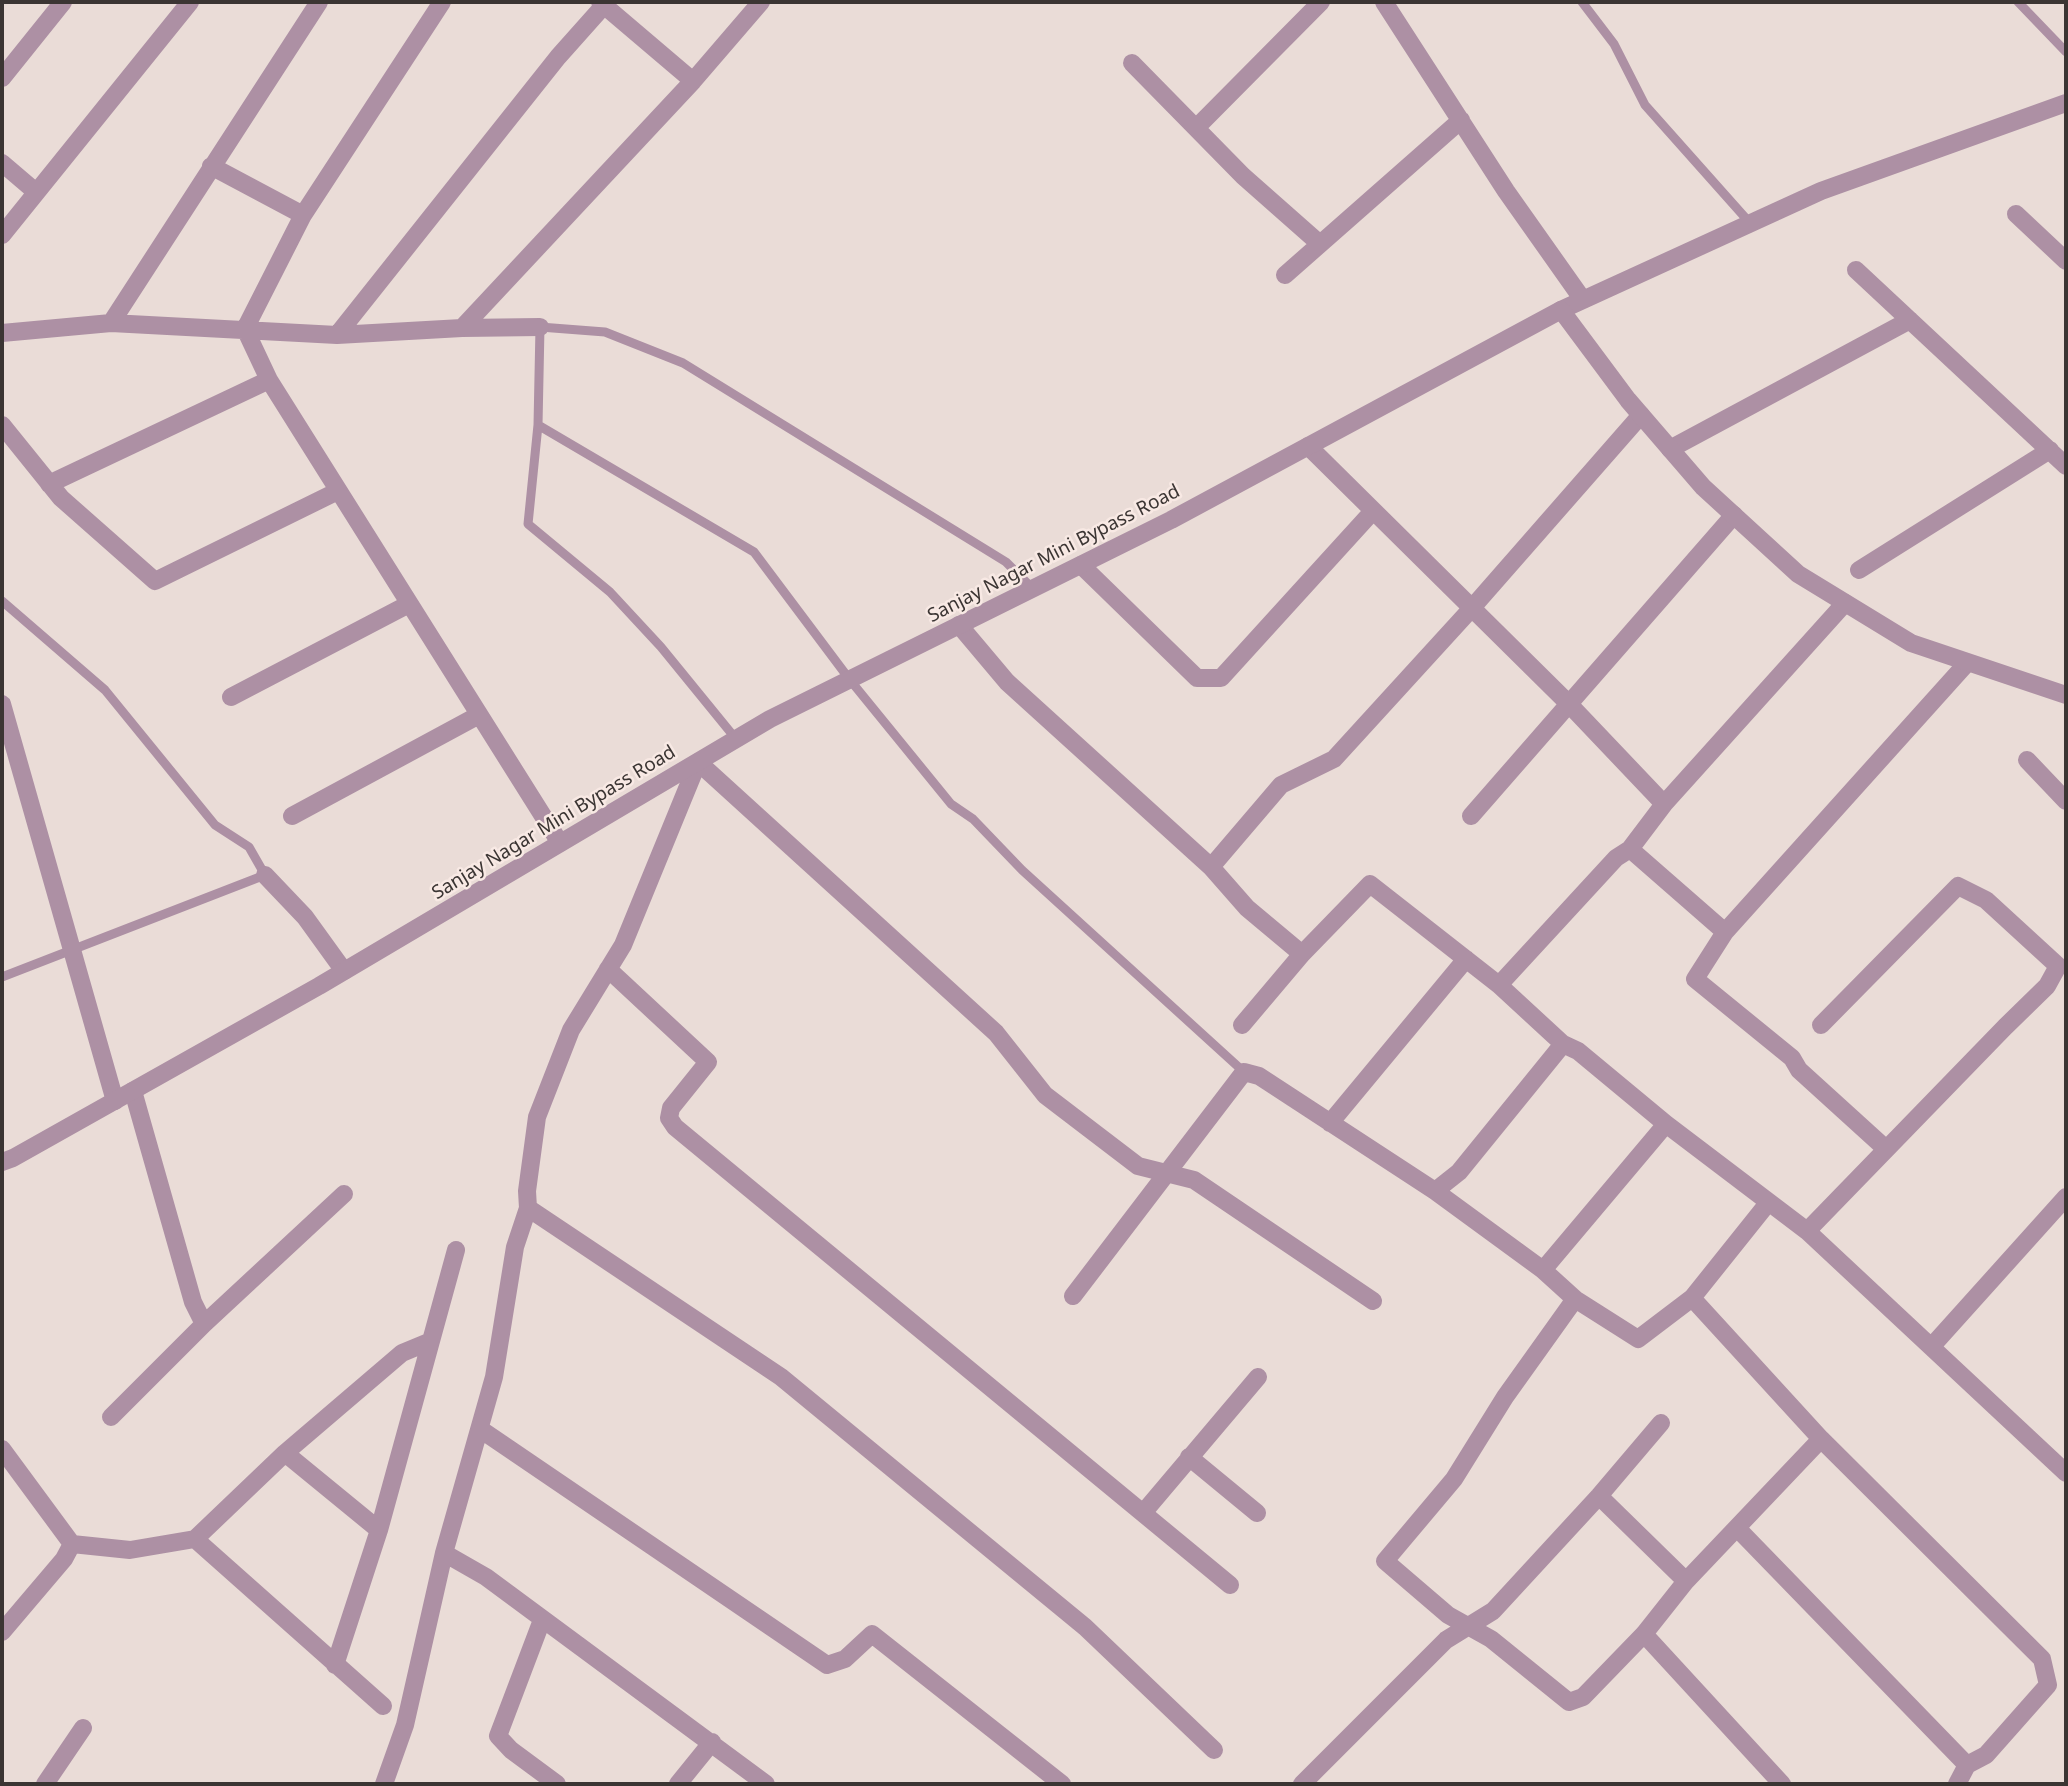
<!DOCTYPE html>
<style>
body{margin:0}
#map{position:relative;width:2068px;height:1786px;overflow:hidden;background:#eadcd7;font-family:"Noto Sans",sans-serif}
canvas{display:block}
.frame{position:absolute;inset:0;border:4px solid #3b3533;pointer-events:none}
</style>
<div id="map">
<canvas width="2068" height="1786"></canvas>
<div class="frame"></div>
</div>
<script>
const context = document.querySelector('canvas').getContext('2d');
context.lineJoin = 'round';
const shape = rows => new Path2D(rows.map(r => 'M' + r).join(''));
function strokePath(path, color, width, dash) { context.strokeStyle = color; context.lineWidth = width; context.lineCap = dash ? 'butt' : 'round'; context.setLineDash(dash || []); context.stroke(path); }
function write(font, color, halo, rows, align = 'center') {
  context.font = font + ' "Noto Sans",sans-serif'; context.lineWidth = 5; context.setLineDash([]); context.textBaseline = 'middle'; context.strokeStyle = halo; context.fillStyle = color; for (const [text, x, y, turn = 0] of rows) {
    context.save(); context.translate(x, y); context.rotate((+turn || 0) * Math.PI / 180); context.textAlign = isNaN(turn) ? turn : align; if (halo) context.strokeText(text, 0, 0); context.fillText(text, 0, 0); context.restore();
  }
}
const service = shape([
 [1582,2,1614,44,1645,105,1750,223],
 [2018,2,2066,52],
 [538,425,754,552,850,680,951,804,973,819,1022,870,1244,1072],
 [2,601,105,690,215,825,249,847,265,875,2,977],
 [736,739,661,647,610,592,528,524,538,425,540,327,605,332,683,363,1006,562,1033,589]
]);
const minor = shape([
 [600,2,693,81],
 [1384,2,1506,191,1583,300],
 [1132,63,1243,176,1320,244],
 [2,78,63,2],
 [1196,128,1321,2],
 [2,163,36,192],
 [211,166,303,215],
 [2016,214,2066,261],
 [2,235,190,2],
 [1856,270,2066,466],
 [1285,275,1461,120],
 [1561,310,1821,191,2066,103],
 [111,323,319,2],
 [462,328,693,81,761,2],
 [245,329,269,380,560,843],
 [245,329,303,215,442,2],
 [2,333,111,323,337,335,462,328,540,327],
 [337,335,558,57,607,2],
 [2,425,61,498,155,581,338,491],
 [1308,446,1568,703,1664,804],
 [1670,449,1910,320],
 [49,484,269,380],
 [1081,565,1197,678,1221,678,1373,511],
 [1859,570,2050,450],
 [959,625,1007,682,1211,867,1247,908,1302,954],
 [231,697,409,604],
 [2,704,115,1101],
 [2027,760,2066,801],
 [292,816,479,715],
 [1471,816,1734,515],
 [1630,849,1725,932],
 [1211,867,1281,785,1334,759,1471,609,1641,415],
 [265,875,305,917,344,971],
 [608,969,708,1062,671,1108,669,1118,675,1127,1230,1585],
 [1499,985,1616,858,1630,849,1664,804,1845,603],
 [1242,1025,1302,954,1370,884,1499,985,1563,1044],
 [133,1091,193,1302,204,1324],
 [1330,1123,1466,959],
 [1886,1149,1799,1070,1792,1058,1695,979,1725,932,1967,663],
 [1435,1191,1459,1172,1563,1044,1578,1051,1666,1124,1807,1231,2066,1473],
 [528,1208,781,1377,1085,1627,1214,1750],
 [1807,1231,2005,1027,2047,986,2058,966,1986,900,1958,886,1821,1025],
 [1543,1270,1666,1124],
 [1073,1296,1244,1072,1259,1076,1435,1191,1543,1270,1575,1299,1638,1339,1692,1298,1768,1203],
 [1692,1298,1821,1439,2042,1659,2048,1685,1986,1755,1967,1765,1957,1784],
 [1575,1299,1505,1397,1454,1479,1385,1561,1448,1615,1491,1639,1569,1702,1583,1697,1644,1634,1686,1581,1821,1439],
 [1932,1346,2066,1197],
 [111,1417,204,1324,344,1194],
 [480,1429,827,1665,845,1659,872,1634,1062,1784],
 [2,1449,72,1544],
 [285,1453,379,1530],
 [1189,1457,1257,1513],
 [1599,1496,1686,1581],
 [1143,1513,1258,1377],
 [1737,1528,1967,1765],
 [195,1539,383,1706],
 [444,1553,486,1577,766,1784],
 [542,1620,498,1736,511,1750,557,1784],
 [2,1632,64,1559,72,1544,130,1550,195,1539,285,1453,402,1353,431,1341],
 [1644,1634,1782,1784],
 [335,1665,379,1530,456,1250],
 [45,1784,83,1728],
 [384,1784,405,1725,444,1553,494,1377,515,1247,528,1208,527,1191,537,1117,571,1030,623,945,698,762,996,1033,1045,1095,1138,1166,1194,1180,1373,1301],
 [678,1784,712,1742],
 [1302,1784,1446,1640,1493,1611,1599,1496,1661,1423]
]);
const tertiary = shape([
 [2,1162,13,1158,319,986,770,719,1171,520,1561,310,1628,400,1703,487,1798,574,1911,643,2066,695]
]);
const streetNames = [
 ["Sanjay Nagar Mini Bypass Road",1054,554,-27],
 ["Sanjay Nagar Mini Bypass Road",554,823,-31]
];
strokePath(service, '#ad90a4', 9);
strokePath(minor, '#ad90a4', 18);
strokePath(tertiary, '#ad90a4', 18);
write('19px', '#3b3533', '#f8e9e4', streetNames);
</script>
